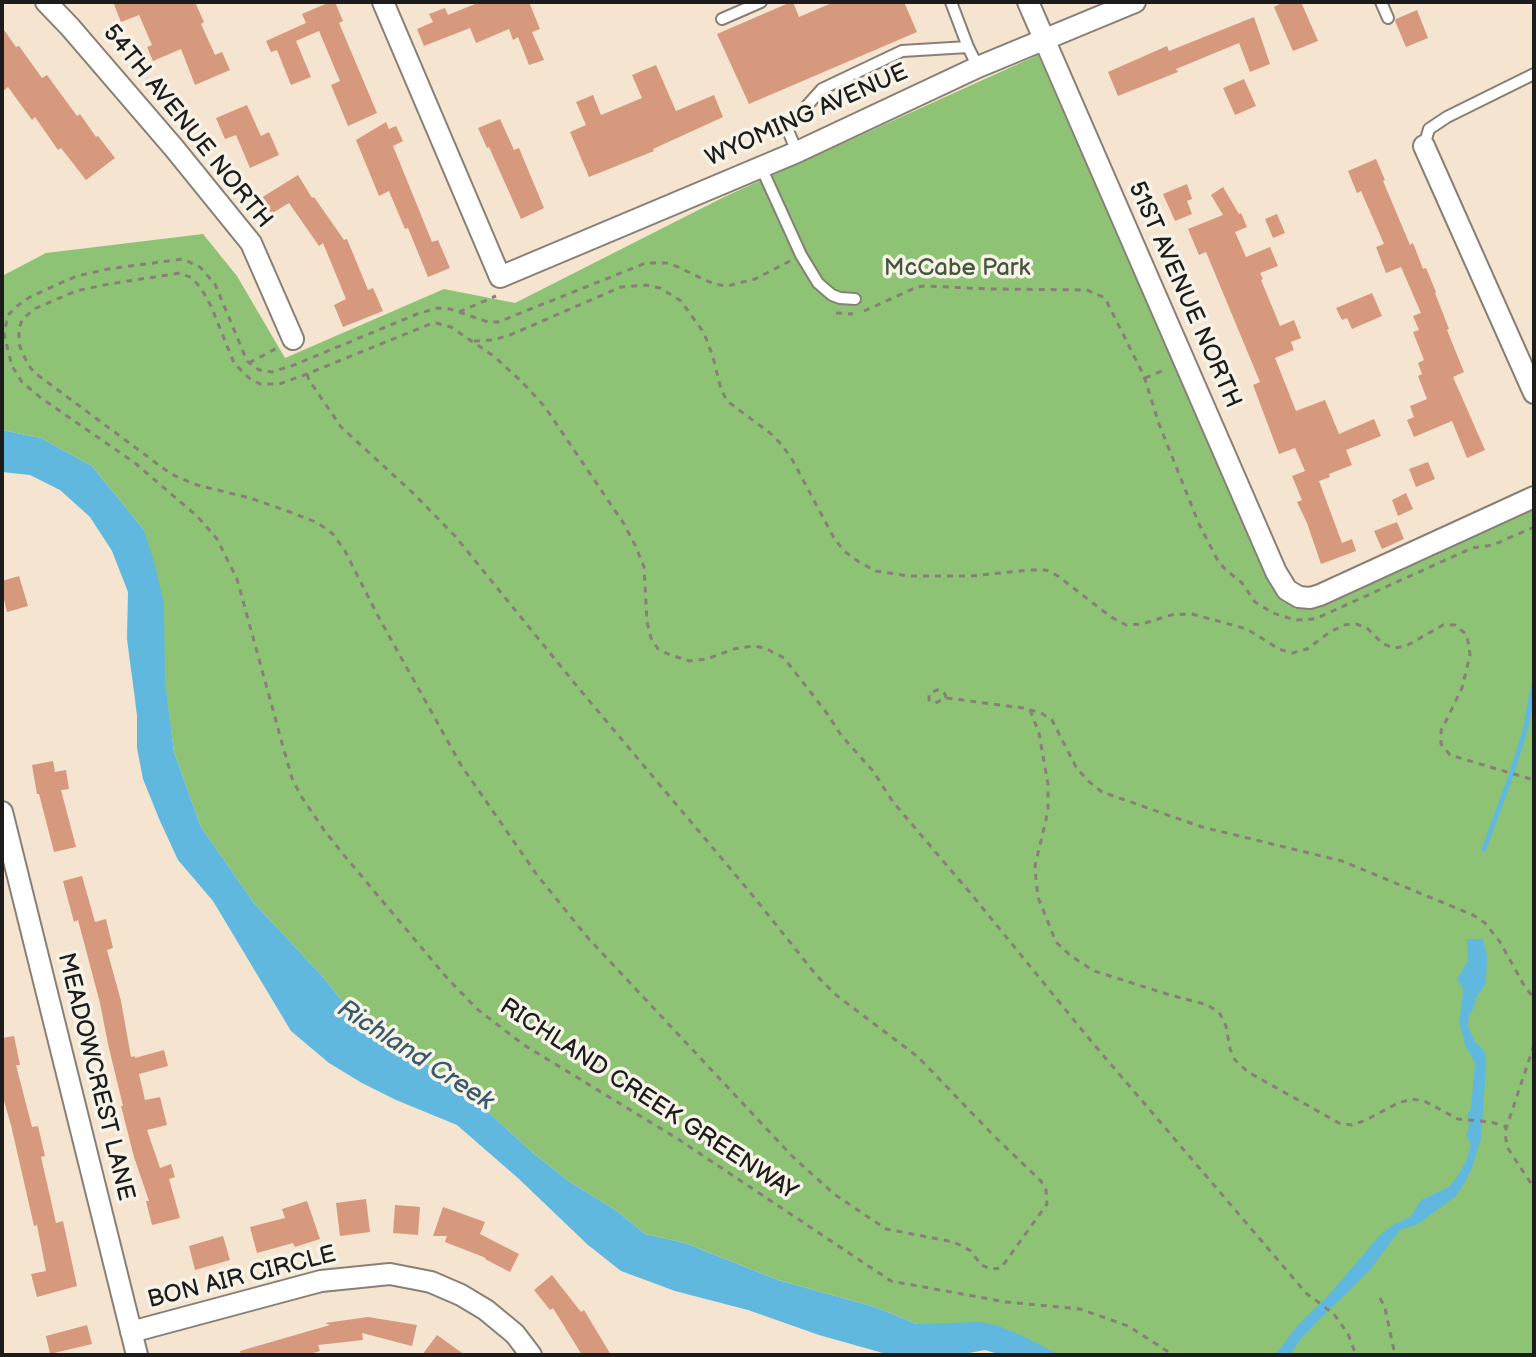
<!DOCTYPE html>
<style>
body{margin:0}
#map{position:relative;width:1536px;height:1357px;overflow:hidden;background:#f5e4cf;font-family:"Balsamiq Sans",sans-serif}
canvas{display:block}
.frame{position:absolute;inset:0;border:4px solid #1c1c1c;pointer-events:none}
</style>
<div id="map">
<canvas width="1536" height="1357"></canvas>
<div class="frame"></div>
</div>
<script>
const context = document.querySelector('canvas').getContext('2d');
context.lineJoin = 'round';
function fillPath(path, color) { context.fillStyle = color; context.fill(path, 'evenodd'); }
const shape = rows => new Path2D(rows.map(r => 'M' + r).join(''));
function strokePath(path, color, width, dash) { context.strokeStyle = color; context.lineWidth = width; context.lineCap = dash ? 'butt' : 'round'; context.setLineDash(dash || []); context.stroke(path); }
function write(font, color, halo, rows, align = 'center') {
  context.font = font + ' "Balsamiq Sans",sans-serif'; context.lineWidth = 7; context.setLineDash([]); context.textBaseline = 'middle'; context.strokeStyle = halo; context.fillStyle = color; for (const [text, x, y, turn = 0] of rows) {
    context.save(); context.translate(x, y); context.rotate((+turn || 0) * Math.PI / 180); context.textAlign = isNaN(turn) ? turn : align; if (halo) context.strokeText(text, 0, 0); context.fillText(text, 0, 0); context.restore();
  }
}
const green = shape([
 [1038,55,1267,576,1273,588,1284,600,1467,537,1534,509,1534,1355,1056,1355,917,1324,875,1307,778,1280,685,1243,645,1234,617,1211,570,1182,533,1153,486,1110,444,1076,350,1011,323,977,254,903,201,827,174,752,144,530,92,466,41,438,2,430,2,276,46,253,203,234,237,276,285,358,444,289,515,303,724,197]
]);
const water = shape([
 [2,430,41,438,92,466,144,530,155,565,164,604,165,681,174,752,201,827,254,903,323,977,350,1011,444,1076,486,1110,533,1153,570,1182,617,1211,645,1234,685,1243,778,1280,875,1307,917,1324,981,1322,996,1325,1023,1336,1059,1355,1002,1355,985,1350,958,1355,890,1355,819,1335,748,1310,675,1291,621,1271,588,1245,519,1179,457,1125,396,1100,362,1083,329,1063,291,1031,213,901,178,860,160,821,143,779,137,748,137,715,127,639,128,592,112,551,90,517,60,490,30,475,2,472],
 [1467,939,1483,939,1487,956,1486,983,1476,998,1474,1007,1469,1016,1468,1026,1475,1042,1483,1049,1486,1056,1486,1068,1481,1138,1472,1168,1465,1182,1456,1196,1418,1224,1400,1230,1370,1270,1311,1328,1300,1340,1290,1355,1275,1355,1298,1325,1328,1296,1381,1234,1393,1225,1411,1216,1421,1200,1449,1187,1459,1174,1466,1161,1471,1145,1466,1135,1469,1128,1468,1113,1471,1108,1475,1063,1466,1047,1459,1023,1463,993,1463,989,1457,979,1468,961]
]);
const stream = shape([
 [1484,849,1512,773,1526,727,1534,682]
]);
const building = shape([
 [113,2,195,2,204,22,201,24,215,55,222,52,230,70,195,85,181,49,153,61,147,47,152,45,139,15,121,22],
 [330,2,335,2,343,21,339,23,377,113,348,126,331,85,340,81,319,31,296,41,311,77,291,85,277,50,271,52,266,41,306,23,302,14],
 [480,2,529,2,540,29,532,32,544,60,529,65,518,37,513,40,509,29,476,43,470,28,424,46,417,29,433,22,429,14,445,8,448,15],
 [791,2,793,2,799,17,834,2,904,2,917,32,749,104,717,34],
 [1284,2,1301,2,1318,41,1293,51,1274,7],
 [1417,10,1428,38,1406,47,1395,21,1396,19],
 [1254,17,1270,64,1250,72,1239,43,1176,69,1178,72,1118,96,1108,72,1167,46,1169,51],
 [2,27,16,47,19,46,42,78,47,75,77,116,80,114,96,137,98,136,115,158,86,180,61,148,58,150,35,117,32,120,8,87,2,92],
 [656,65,676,111,714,95,723,117,653,149,654,151,589,177,570,132,586,125,576,102,593,95,601,115,642,98,632,75],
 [1244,79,1256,106,1235,115,1223,88],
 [247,105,261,136,269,132,279,155,250,168,236,135,225,139,216,118],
 [500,119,514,150,519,148,544,208,521,219,489,147,487,148,478,128],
 [386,122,389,129,396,126,403,141,393,146,432,242,438,240,450,268,428,277,408,228,405,229,389,191,379,196,356,140],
 [1376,159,1385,180,1383,181,1410,245,1413,243,1423,269,1426,268,1436,292,1435,293,1449,329,1447,330,1464,372,1453,377,1485,450,1467,458,1452,421,1414,437,1407,420,1414,417,1410,406,1427,399,1418,376,1422,374,1418,363,1424,360,1413,332,1419,330,1413,316,1421,313,1401,267,1386,273,1376,247,1384,244,1361,191,1357,193,1348,171],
 [298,175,312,198,314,197,344,240,347,239,368,290,373,288,383,311,343,327,334,305,346,299,323,243,319,246,289,203,271,214,261,198],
 [1187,184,1192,199,1187,201,1192,214,1175,221,1163,194],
 [1223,187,1239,214,1241,213,1247,227,1235,232,1246,257,1270,247,1278,266,1260,273,1263,279,1261,280,1280,326,1294,320,1301,338,1291,342,1294,350,1275,358,1296,411,1325,400,1339,434,1374,419,1381,436,1346,450,1352,465,1329,474,1330,477,1319,481,1342,543,1352,539,1356,551,1321,564,1307,523,1297,502,1302,500,1292,476,1305,471,1295,448,1279,454,1253,385,1260,382,1206,252,1199,255,1188,229,1223,215,1211,195],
 [1277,214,1285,233,1273,238,1265,219],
 [1372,293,1382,316,1352,329,1347,318,1342,320,1336,308],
 [1428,462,1435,479,1416,487,1409,469],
 [1406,493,1413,509,1398,516,1392,500],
 [1397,522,1404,539,1382,549,1374,531],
 [19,576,28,606,7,612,2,591,2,581],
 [53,761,55,772,66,770,69,789,61,790,76,847,54,852,39,794,37,794,32,765],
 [82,876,95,922,106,919,113,948,107,950,121,1001,131,1057,135,1056,135,1058,164,1050,168,1066,139,1074,145,1100,160,1097,167,1125,147,1130,160,1168,171,1164,175,1177,169,1179,180,1218,152,1225,146,1201,149,1201,134,1157,121,1106,123,1106,108,1044,100,1003,78,920,74,922,63,881],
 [14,1036,20,1065,16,1065,32,1127,38,1126,45,1156,41,1157,56,1223,63,1221,77,1286,37,1297,31,1274,46,1271,37,1225,34,1226,11,1125,2,1094,2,1038],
 [366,1199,370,1232,340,1236,336,1203],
 [307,1201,320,1239,295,1247,293,1243,257,1253,250,1227,285,1218,282,1209],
 [395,1205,420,1207,418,1235,393,1233],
 [443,1207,485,1222,480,1234,519,1254,510,1272,485,1259,486,1258,445,1242,447,1236,433,1236],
 [223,1236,230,1260,195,1270,189,1246],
 [552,1275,581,1312,584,1310,611,1355,582,1355,553,1308,550,1310,534,1290],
 [368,1317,417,1325,412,1346,362,1333,363,1340,318,1345,320,1351,306,1355,241,1355,240,1351,330,1325,325,1323],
 [87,1325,92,1344,50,1354,46,1336],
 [437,1335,465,1355,422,1355]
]);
const path = shape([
 [790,261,755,279,727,286,714,284,669,263,646,263,498,322,488,322,450,309,437,308,417,314,294,365,272,372,259,370,247,361,215,284,200,267,183,259,108,269,77,276,65,281,30,297,17,306,8,315,4,334,12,366,22,382,41,398,135,463,198,517,217,539,237,579,282,743,292,778,301,796,324,830,343,854,447,978,477,1009,524,1045,678,1139,891,1281,1006,1302,1080,1309,1128,1326,1173,1355],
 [864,311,917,287,924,286,991,289,1087,290,1105,298,1144,376,1159,424,1199,524,1218,561,1225,569,1242,583,1255,602,1273,613,1295,620,1315,619,1472,548,1493,545,1534,527],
 [459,312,496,296],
 [836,313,853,314],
 [474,341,493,340,510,335,621,287,645,285,660,288,681,301,704,333,713,357,721,389,727,401,770,433,782,445,793,461,834,538,844,551,859,562,876,571,909,576,971,576,1030,570,1046,570,1058,576,1111,617,1126,625,1142,624,1171,615,1192,614,1247,629,1279,649,1292,653,1307,649,1330,632,1344,625,1356,624,1367,628,1383,644,1394,648,1406,646,1443,625,1455,625,1467,635,1470,655,1462,688,1441,731,1441,744,1450,755,1534,780],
 [249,363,277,348],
 [307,374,309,380,341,427,414,494,455,536,576,685,749,891,817,976,836,995,918,1057,996,1138,1041,1181,1046,1190,1047,1204,1001,1268,991,1269,981,1265,971,1251,954,1242,886,1229,834,1194,792,1156,588,938,537,875,461,765,378,616,345,551,333,534,318,523,290,512,250,498,197,485,171,474,35,373,29,366,22,352,19,344,19,329,22,320,34,309,76,291,109,284,180,273,192,278,201,288,211,306,234,363,249,378,260,384,279,384,307,374,430,324,436,323,451,327,495,357,522,382,545,407,624,524,635,545,644,567,647,622,651,638,658,649,668,654,689,661,707,659,734,649,753,646,765,648,784,658,826,712,841,735,873,771,893,802,972,895,1091,1041,1306,1293,1334,1314,1348,1334,1356,1355],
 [1145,378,1167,369],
 [946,698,945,694,941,690,937,690,929,694,929,700,935,703,946,698,1024,708,1041,713,1052,720,1076,767,1087,780,1102,792,1202,827,1342,861,1473,915,1485,923,1500,942,1525,987,1534,998],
 [1030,710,1039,733,1048,784,1048,811,1035,866,1036,880,1038,897,1056,942,1071,956,1094,971,1170,995,1208,1005,1220,1014,1226,1026,1230,1049,1235,1060,1248,1072,1339,1123,1352,1125,1366,1120,1398,1103,1412,1099,1424,1101,1458,1119,1491,1122,1507,1127],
 [1534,1045,1505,1132,1507,1147,1534,1188],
 [1380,1298,1385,1308,1395,1355]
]);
const service = shape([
 [951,2,968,47,978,67],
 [1381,2,1388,18],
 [722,19,761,2],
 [1424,146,1429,129,1447,117,1534,74],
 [797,152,787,128,822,89,902,51,968,47],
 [761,167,801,255,818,283,832,295,840,298,855,299]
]);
const minor = shape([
 [46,2,70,27,174,148,251,243,293,339],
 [383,2,500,277,797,152,978,67,1135,2],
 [1028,2,1276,572,1287,590,1299,597,1310,598,1320,595,1534,497],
 [1424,146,1534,393],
 [2,812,137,1355],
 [131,1332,321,1281,390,1274,431,1282,461,1295,486,1310,515,1334,531,1355]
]);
const streetNames = [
 ["WYOMING AVENUE",807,116,-24],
 ["54TH AVENUE NORTH",187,127,51],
 ["51ST AVENUE NORTH",1184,295,66],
 ["MEADOWCREST LANE",95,1077,76],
 ["RICHLAND CREEK GREENWAY",648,1100,33],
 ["BON AIR CIRCLE",242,1278,-14]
];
const parkNames = [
 ["McCabe Park",957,269]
];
const waterNames = [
 ["Richland Creek",415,1056,33]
];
fillPath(green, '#8ec375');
fillPath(water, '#61b8de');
strokePath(stream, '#61b8de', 5);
fillPath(building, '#d6997d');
strokePath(service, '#888076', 14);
strokePath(minor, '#888076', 24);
strokePath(path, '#888076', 3, [6, 6]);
strokePath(service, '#fff', 10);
strokePath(minor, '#fff', 20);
write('24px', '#1c1c1c', '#f7f3e8', streetNames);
write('24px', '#44563b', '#f7f3e8', parkNames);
write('italic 26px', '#385a6a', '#f7f3e8', waterNames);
</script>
